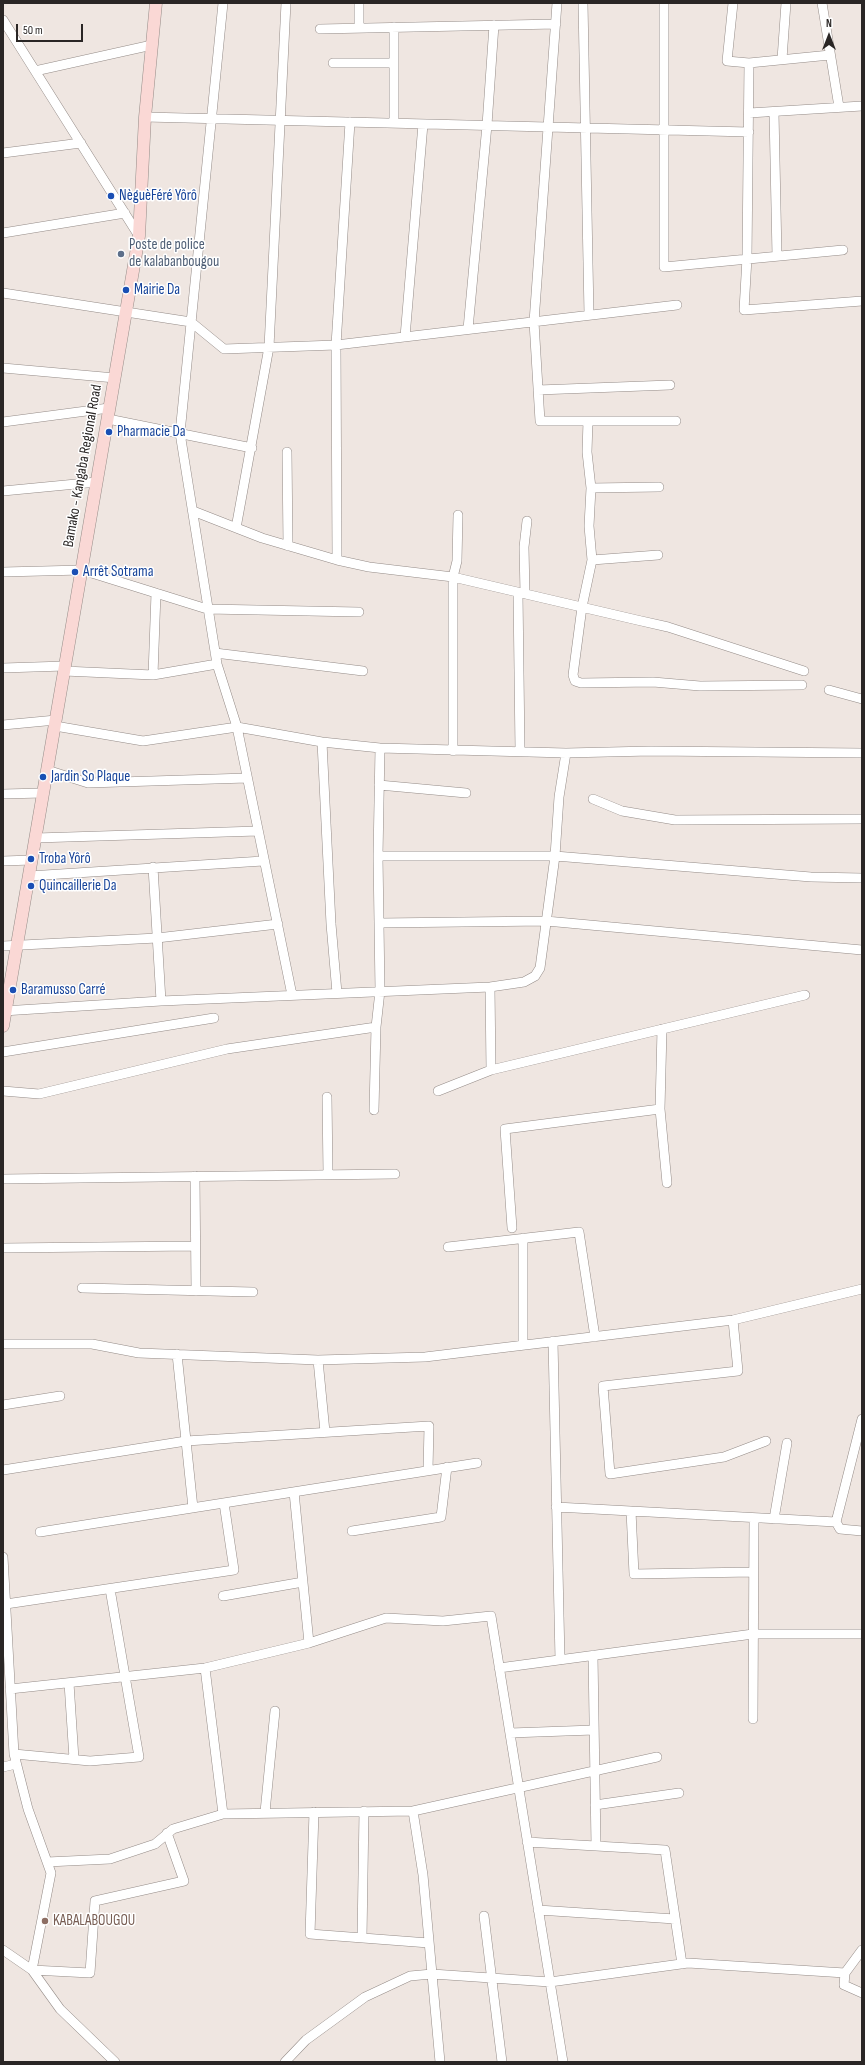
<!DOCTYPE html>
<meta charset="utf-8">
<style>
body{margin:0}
#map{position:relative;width:865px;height:2065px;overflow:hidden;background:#efe6e1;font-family:"Sofia Sans Condensed",sans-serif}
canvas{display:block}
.frame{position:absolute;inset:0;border:4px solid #2a2625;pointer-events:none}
.north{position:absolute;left:809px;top:16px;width:40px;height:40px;-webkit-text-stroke:3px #fff;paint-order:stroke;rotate:0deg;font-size:11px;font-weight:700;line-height:16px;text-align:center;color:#2a2625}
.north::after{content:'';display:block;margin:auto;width:14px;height:18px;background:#2a2625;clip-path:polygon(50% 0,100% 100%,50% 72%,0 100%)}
.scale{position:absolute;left:16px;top:24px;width:67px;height:18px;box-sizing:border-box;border:2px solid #2a2625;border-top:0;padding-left:5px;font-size:12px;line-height:14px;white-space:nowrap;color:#2a2625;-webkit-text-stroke:3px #fff;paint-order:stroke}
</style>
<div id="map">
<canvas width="865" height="2065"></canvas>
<div class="frame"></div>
<div class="north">N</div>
<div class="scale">50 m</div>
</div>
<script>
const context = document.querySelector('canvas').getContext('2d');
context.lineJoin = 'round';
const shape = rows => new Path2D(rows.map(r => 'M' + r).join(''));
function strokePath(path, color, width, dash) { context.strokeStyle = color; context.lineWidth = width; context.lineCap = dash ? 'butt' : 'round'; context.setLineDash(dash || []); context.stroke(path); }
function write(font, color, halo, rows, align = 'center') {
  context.font = font + ' "Sofia Sans Condensed",sans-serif'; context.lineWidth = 3; context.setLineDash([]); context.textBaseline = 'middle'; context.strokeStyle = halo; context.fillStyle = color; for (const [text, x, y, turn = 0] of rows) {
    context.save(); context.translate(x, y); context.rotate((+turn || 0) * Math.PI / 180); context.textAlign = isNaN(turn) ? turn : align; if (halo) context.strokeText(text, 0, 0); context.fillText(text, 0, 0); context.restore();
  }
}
const street = shape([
 [223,3,180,433,217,664,237,727,292,995],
 [557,3,534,322,540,421,676,421],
 [583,3,589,315],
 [664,3,664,267,843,250],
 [733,3,727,61,749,63,830,55],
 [822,3,839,107],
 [3,20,139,236],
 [394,27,394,123],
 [359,28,359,3],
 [320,29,556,24],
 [782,59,786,3],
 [333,63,394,63],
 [749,63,747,258,744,310,862,301],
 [35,71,152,45],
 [774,112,777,256],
 [749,113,862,106],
 [145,117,749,132],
 [3,153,81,143],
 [3,233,125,213],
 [3,293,191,322,224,349,336,345,677,305],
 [468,329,487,125,494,25],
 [405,337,423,124],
 [3,368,115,378],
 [538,390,670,385],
 [108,419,252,448],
 [588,421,587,452,591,488,589,526,592,560,582,607,573,675,575,681,581,683,653,682,700,686,802,685],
 [3,422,109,408],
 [287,452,288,546],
 [591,488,659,487],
 [3,491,97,482],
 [193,511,262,538,337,560,369,567,453,577,637,620,668,627,804,671],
 [236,528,269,347,286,3],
 [337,560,336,345,350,122],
 [592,560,658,555],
 [3,572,82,570,207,609,359,612],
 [518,593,520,751],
 [525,594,524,547,527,521],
 [215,653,363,671],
 [3,668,65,666],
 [64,671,153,675,217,664],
 [153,675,156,593],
 [829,690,862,699],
 [3,725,56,720],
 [55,726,143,741,237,727,322,742,380,748,566,753,651,751,862,753],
 [322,742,331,924,337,993],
 [453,751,453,577,457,561,458,515],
 [47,770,88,783,247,778],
 [379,785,466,793],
 [3,794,43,793],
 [593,799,622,811,675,820,862,819],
 [36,838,258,831],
 [378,856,555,856,811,877,862,878],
 [3,861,32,860],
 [153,867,161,1001],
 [29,876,263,861],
 [380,923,546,921,862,950],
 [3,946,157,938,278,924],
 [490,987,491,1070],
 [3,1011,161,1001,490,987,524,982,535,976,540,968,555,856,559,797,566,753],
 [662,1029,660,1109,667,1183],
 [3,1052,214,1018],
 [3,1091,39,1094,227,1049,376,1027],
 [438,1091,491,1070,805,995],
 [327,1097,328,1174],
 [374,1110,376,1027,380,991,378,856,380,748],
 [195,1176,196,1291],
 [3,1179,395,1174],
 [512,1228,505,1129,660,1109],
 [523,1238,523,1345],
 [448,1247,579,1232,595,1337],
 [3,1248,195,1246],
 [82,1288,253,1292],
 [733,1320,738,1371,603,1386,610,1474,724,1457,766,1441],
 [553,1341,560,1660],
 [3,1344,92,1344,139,1353,318,1360,425,1357,733,1320,862,1289],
 [177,1354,193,1508],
 [318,1360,325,1432],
 [3,1405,60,1396],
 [862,1419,836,1522,840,1529,862,1531],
 [3,1470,186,1441,429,1426,428,1470],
 [294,1492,309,1643],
 [556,1507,836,1522],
 [631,1511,634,1574,753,1572],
 [774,1519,787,1443],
 [352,1531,441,1517,447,1467],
 [40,1532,477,1463],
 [3,1557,14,1754,28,1809,51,1873,32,1970,90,1973,95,1901,184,1881,167,1833],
 [223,1596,303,1582],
 [6,1604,234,1570,224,1503],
 [593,1655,596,1846],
 [205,1668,223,1814],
 [499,1668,753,1634,862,1634],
 [69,1683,74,1759],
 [10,1689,205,1668,309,1643,386,1618,443,1621,491,1616,563,2062],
 [753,1719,754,1518],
 [510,1733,594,1730],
 [14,1754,90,1761,139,1757,110,1589],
 [3,1767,16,1764],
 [595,1805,679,1793],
 [413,1811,423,1875,440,2062],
 [265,1812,275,1711],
 [314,1812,310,1934,429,1943],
 [527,1842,665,1850,682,1964],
 [47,1862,110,1859,155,1844,173,1829,223,1814,413,1811,657,1757],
 [538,1910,675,1919],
 [484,1916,502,2062],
 [362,1938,364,1811],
 [3,1950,32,1970,60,2009,115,2062],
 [862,1950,845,1973,844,1985,862,1993],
 [285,2062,306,2040,365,1997,410,1976,432,1974,550,1982,688,1963,845,1973]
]);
const secondary = shape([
 [3,1026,139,236,145,117,156,3]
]);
const markers = [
 [111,196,4,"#1a4fb4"],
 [121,254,4,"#5c6f8a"],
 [126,290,4,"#1a4fb4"],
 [109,432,4,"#1a4fb4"],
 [75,572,4,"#1a4fb4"],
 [43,777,4,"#1a4fb4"],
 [31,859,4,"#1a4fb4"],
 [31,886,4,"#1a4fb4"],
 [13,990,4,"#1a4fb4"],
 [45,1921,4,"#8d6e63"]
];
const transitNames = [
 ["NèguèFéré Yôrô",119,196],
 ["Mairie Da",134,290],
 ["Pharmacie Da",117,432],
 ["Arrêt Sotrama",83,572],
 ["Jardin So Plaque",51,777],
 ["Troba Yôrô",39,859],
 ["Quincaillerie Da",39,886],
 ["Baramusso Carré",21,990]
];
const serviceNames = [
 ["Poste de police",129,245],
 ["de kalabanbougou",129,262]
];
const streetNames = [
 ["Bamako - Kangaba Regional Road",83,466,-80]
];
const educationNames = [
 ["KABALABOUGOU",53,1921]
];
strokePath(street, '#948b87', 10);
strokePath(secondary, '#948b87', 13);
strokePath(street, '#fff', 9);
strokePath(secondary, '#fad8d5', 12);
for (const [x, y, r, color] of markers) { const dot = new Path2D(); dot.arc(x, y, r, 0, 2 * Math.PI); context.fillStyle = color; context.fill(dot); strokePath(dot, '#fff', 1.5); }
write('15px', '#164399', '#fff', transitNames, 'left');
write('15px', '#4e5e75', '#fff', serviceNames, 'left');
write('15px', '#2a2625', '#fff', streetNames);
write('15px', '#785e54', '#fff', educationNames, 'left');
</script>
